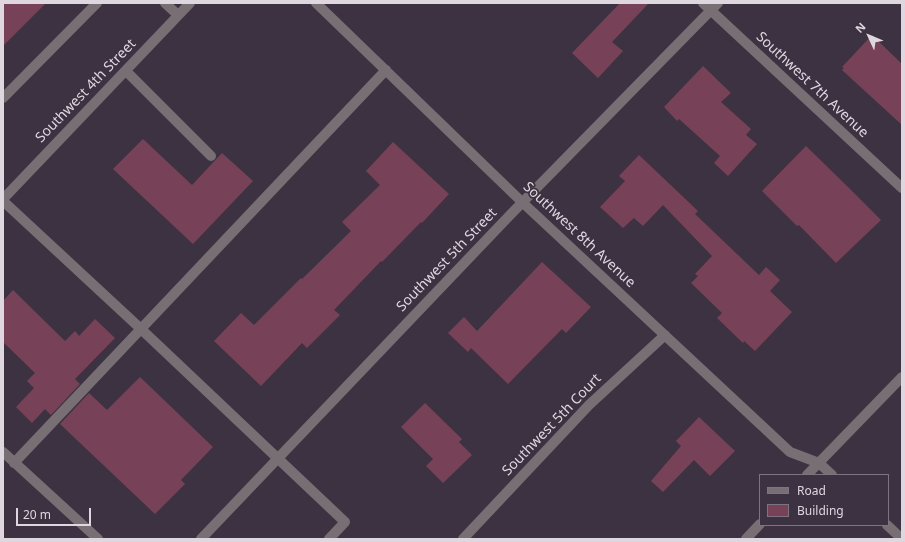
<!DOCTYPE html>
<style>
body{margin:0}
#map{position:relative;width:905px;height:542px;overflow:hidden;background:#3d3241;font-family:"Noto Sans",sans-serif}
canvas{display:block}
.frame{position:absolute;inset:0;border:4px solid #ded7e0;pointer-events:none}
.legend{position:absolute;left:759px;top:474px;width:130px;height:52px;box-sizing:border-box;background:#3d3241;border:1px solid #7d7481;margin:0;padding:5px 7px;list-style:none;font-size:12px;color:#ded7e0}
.legend li{display:flex;align-items:center;gap:8px;height:20px}
.legend b{width:20px;border:1px solid #7d7481}
.north{position:absolute;left:849px;top:16px;width:40px;height:40px;-webkit-text-stroke:3px #3d3241;paint-order:stroke;rotate:314deg;font-size:11px;font-weight:700;line-height:16px;text-align:center;color:#ded7e0}
.north::after{content:'';display:block;margin:auto;width:14px;height:18px;background:#ded7e0;clip-path:polygon(50% 0,100% 100%,50% 72%,0 100%)}
.scale{position:absolute;left:16px;top:508px;width:75px;height:18px;box-sizing:border-box;border:2px solid #ded7e0;border-top:0;padding-left:5px;font-size:12px;line-height:14px;white-space:nowrap;color:#ded7e0;-webkit-text-stroke:3px #3d3241;paint-order:stroke}
</style>
<div id="map">
<canvas width="905" height="542"></canvas>
<div class="frame"></div>
<ul class="legend">
<li><b style="height:5px;background:#776f74"></b>Road</li>
<li><b style="height:11px;background:#774258"></b>Building</li>
</ul>
<div class="north">N</div>
<div class="scale">20 m</div>
</div>
<script>
const context = document.querySelector('canvas').getContext('2d');
context.lineJoin = 'round';
function fillPath(path, color) { context.fillStyle = color; context.fill(path, 'evenodd'); }
const shape = rows => new Path2D(rows.map(r => 'M' + r).join(''));
function strokePath(path, color, width, dash) { context.strokeStyle = color; context.lineWidth = width; context.lineCap = dash ? 'butt' : 'round'; context.setLineDash(dash || []); context.stroke(path); }
function write(font, color, halo, rows, align = 'center') {
  context.font = font + ' "Noto Sans",sans-serif'; context.lineWidth = 3.5; context.setLineDash([]); context.textBaseline = 'middle'; context.strokeStyle = halo; context.fillStyle = color; for (const [text, x, y, turn = 0] of rows) {
    context.save(); context.translate(x, y); context.rotate((+turn || 0) * Math.PI / 180); context.textAlign = isNaN(turn) ? turn : align; if (halo) context.strokeText(text, 0, 0); context.fillText(text, 0, 0); context.restore();
  }
}
const building = shape([
 [3,3,46,3,3,46],
 [620,3,649,3,612,42,623,51,598,78,572,53],
 [872,35,902,64,902,125,842,70,844,68,842,67],
 [703,66,731,93,721,102,751,129,746,135,757,144,728,176,714,163,720,156,679,119,677,121,664,107],
 [143,139,192,185,222,153,253,181,193,244,113,169],
 [393,142,449,194,422,223,421,222,382,262,381,261,334,310,340,315,307,348,302,343,261,386,214,341,241,313,254,325,301,278,302,279,351,231,342,222,380,185,366,171],
 [806,146,848,187,881,220,836,263,799,225,797,226,762,191],
 [639,155,698,211,695,214,759,275,766,267,780,280,770,291,792,312,755,351,744,341,743,343,717,318,722,313,691,283,698,276,695,274,712,256,663,205,643,226,634,218,623,228,600,207,625,181,619,176],
 [542,262,591,307,566,333,562,329,508,384,471,348,468,352,448,333,464,317,477,331],
 [13,290,65,341,75,331,79,336,95,319,115,338,75,379,80,384,51,415,45,409,32,423,16,407,34,388,27,381,35,373,3,342,3,301],
 [140,377,213,447,181,480,185,484,155,514,60,424,89,393,107,410],
 [425,403,462,439,459,442,472,455,443,483,426,466,433,459,401,427],
 [699,417,735,451,710,476,694,460,663,492,651,481,681,446,676,441]
]);
const minor = shape([
 [165,3,178,15],
 [316,3,522,202,790,452,819,463,832,475],
 [703,3,902,188],
 [126,71,211,156],
 [3,98,97,3],
 [3,199,190,3],
 [3,201,141,329,345,522,329,539],
 [3,452,98,539],
 [14,463,386,70],
 [807,475,902,377],
 [887,525,902,539],
 [201,539,511,214,718,3],
 [463,539,589,405,665,335],
 [746,539,760,524]
]);
const streetNames = [
 ["Southwest 7th Avenue",812,85,43],
 ["Southwest 4th Street",86,91,-46],
 ["Southwest 8th Avenue",579,235,43],
 ["Southwest 5th Street",447,260,-46],
 ["Southwest 5th Court",552,425,-46]
];
fillPath(building, '#774258');
strokePath(minor, '#776f74', 10);
write('14px', '#ded7e0', '#3d3241', streetNames);
</script>
